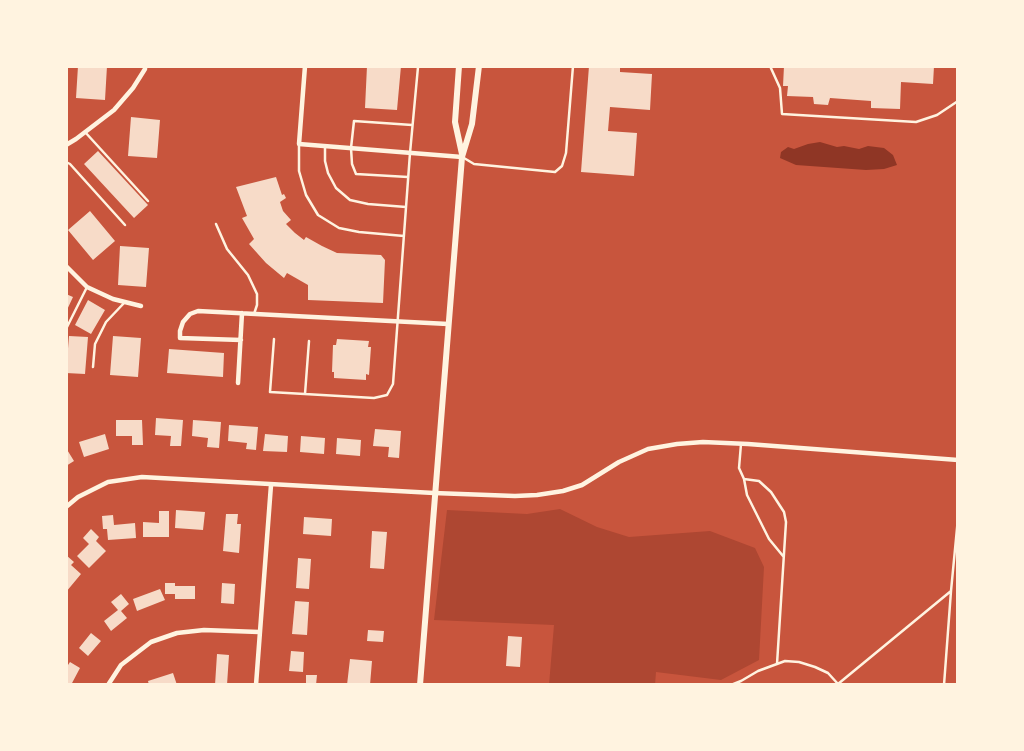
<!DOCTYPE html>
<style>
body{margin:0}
#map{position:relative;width:1024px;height:751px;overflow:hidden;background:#c8553d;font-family:"PT Sans",sans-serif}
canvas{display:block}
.frame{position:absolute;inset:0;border:68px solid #fff3e0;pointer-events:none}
</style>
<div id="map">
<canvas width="1024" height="751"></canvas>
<div class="frame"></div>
</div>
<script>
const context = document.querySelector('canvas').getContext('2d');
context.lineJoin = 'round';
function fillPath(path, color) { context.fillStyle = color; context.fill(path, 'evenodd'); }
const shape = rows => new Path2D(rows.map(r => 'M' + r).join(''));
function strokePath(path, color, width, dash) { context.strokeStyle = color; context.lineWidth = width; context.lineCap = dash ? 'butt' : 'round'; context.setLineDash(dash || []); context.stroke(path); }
const green = shape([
 [560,509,597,527,629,537,710,531,755,548,764,567,759,660,721,680,656,672,655,685,549,685,554,625,434,620,447,510,527,514]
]);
const water = shape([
 [820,142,837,147,844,146,859,149,868,146,884,148,893,155,897,165,884,169,866,170,796,165,780,158,781,152,788,147,794,149,808,144]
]);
const building = shape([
 [78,66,107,66,105,100,76,98],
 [367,66,401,66,397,110,365,108],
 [589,66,620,66,620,72,652,74,650,110,610,107,608,131,637,133,634,176,581,172],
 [784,66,934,66,933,84,901,82,900,109,871,108,871,101,830,98,828,105,814,104,813,97,787,96,788,86,783,86],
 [131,117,160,120,157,158,128,156],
 [98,151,148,205,134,218,84,164],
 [276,177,282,195,284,194,286,198,280,202,283,211,291,220,286,224,295,233,304,240,306,237,322,246,337,253,381,255,385,260,383,303,308,300,308,285,287,273,284,278,266,263,249,244,254,239,242,218,247,216,236,187],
 [90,211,115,241,93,260,68,230],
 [120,246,149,248,146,287,118,285],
 [66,294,73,297,66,312],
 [88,300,105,310,91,334,75,325],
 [69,336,88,337,85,374,66,373],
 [113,336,141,338,138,377,110,375],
 [337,339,369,341,368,347,371,347,369,375,366,374,366,380,334,378,334,372,332,372,333,345,336,345],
 [169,349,224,353,223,377,167,373],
 [156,418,183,420,181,446,170,446,171,436,155,435],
 [116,420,142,420,143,445,132,445,132,436,116,436],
 [193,420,221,422,219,448,207,447,208,438,192,436],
 [229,425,258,427,256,450,246,449,247,443,228,441],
 [375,429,401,431,399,458,388,457,389,447,373,446],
 [105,434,109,449,84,457,79,442],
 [265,434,288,436,287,452,263,451],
 [301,436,325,438,324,454,300,452],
 [337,438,361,440,360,456,336,454],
 [66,448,74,461,66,466],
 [176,510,205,512,203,530,175,528],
 [159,511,169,511,169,537,143,537,143,522,159,523],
 [226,514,238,514,237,524,241,524,239,553,223,551],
 [113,515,114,525,135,523,136,538,108,540,107,529,103,529,102,516],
 [304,517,332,519,331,536,303,534],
 [91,529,99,537,96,541,106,551,89,568,77,556,89,544,83,538],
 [372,531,387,532,384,569,370,568],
 [66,555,74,562,71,565,81,574,66,592],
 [298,558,311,559,309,589,296,588],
 [165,583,175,583,175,586,195,586,195,599,175,599,175,594,165,594],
 [222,583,235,584,234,604,221,603],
 [160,589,165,600,137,611,133,599],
 [121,594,129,604,121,611,127,618,111,631,104,621,118,610,111,602],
 [295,601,309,602,307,635,292,634],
 [368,630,384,631,383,642,367,641],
 [91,633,101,641,88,656,79,648],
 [508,636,522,637,520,667,506,666],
 [291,651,304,652,303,672,289,671],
 [217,654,229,655,227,685,215,685],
 [350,659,372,661,370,685,347,685],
 [70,662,80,668,71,685,69,685,66,683,66,668],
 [173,673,177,685,149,685,148,681],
 [306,675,317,675,316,685,306,685]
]);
const service = shape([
 [770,66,780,88,782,114,916,122,937,115,958,101],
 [85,132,148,201],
 [299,144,299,171,306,195,318,215,339,228,359,232,404,236],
 [325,147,325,161,328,173,336,188,350,200,368,204,406,207],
 [464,158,474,164,555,172,562,166,566,153,573,66],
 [66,162,70,164,125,225],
 [408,177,356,174,352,164,351,148,354,121,412,125],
 [216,224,227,249,248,275,257,294,257,305,254,314],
 [66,329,87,287],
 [274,339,270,392,374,398,387,395,393,384,410,153,418,67],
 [93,367,95,344,106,322,125,302],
 [305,394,309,341],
 [741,444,739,468,744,479,747,495,769,539,783,556],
 [744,479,759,481,771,492,784,512,786,522,777,664],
 [838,684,951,591,958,518],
 [731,685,741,681,758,671,785,661,799,662,815,667,828,673,838,684],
 [944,685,951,591]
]);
const minor = shape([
 [305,66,299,144,462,157],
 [66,145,76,139,114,110,133,88,145,69,145,66],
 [66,266,87,287,113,299,141,306],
 [241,340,180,338,180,331,183,322,190,314,198,311,448,324],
 [238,383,242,313],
 [66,507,78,497,108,482,142,477,434,493,515,496,537,495,563,491,582,485,619,462,648,449,677,444,703,442,748,444,958,460],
 [108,685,121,665,151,642,177,633,204,630,259,632],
 [256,685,271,485]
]);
const secondary = shape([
 [459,66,455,122,462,154],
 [420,685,462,157,472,124,479,66]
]);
fillPath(green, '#ae4732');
fillPath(water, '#8f3625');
fillPath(building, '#f7dbc8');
strokePath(service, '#fff3e0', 2.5);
strokePath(minor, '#fff3e0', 4.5);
strokePath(secondary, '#fff3e0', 6);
</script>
